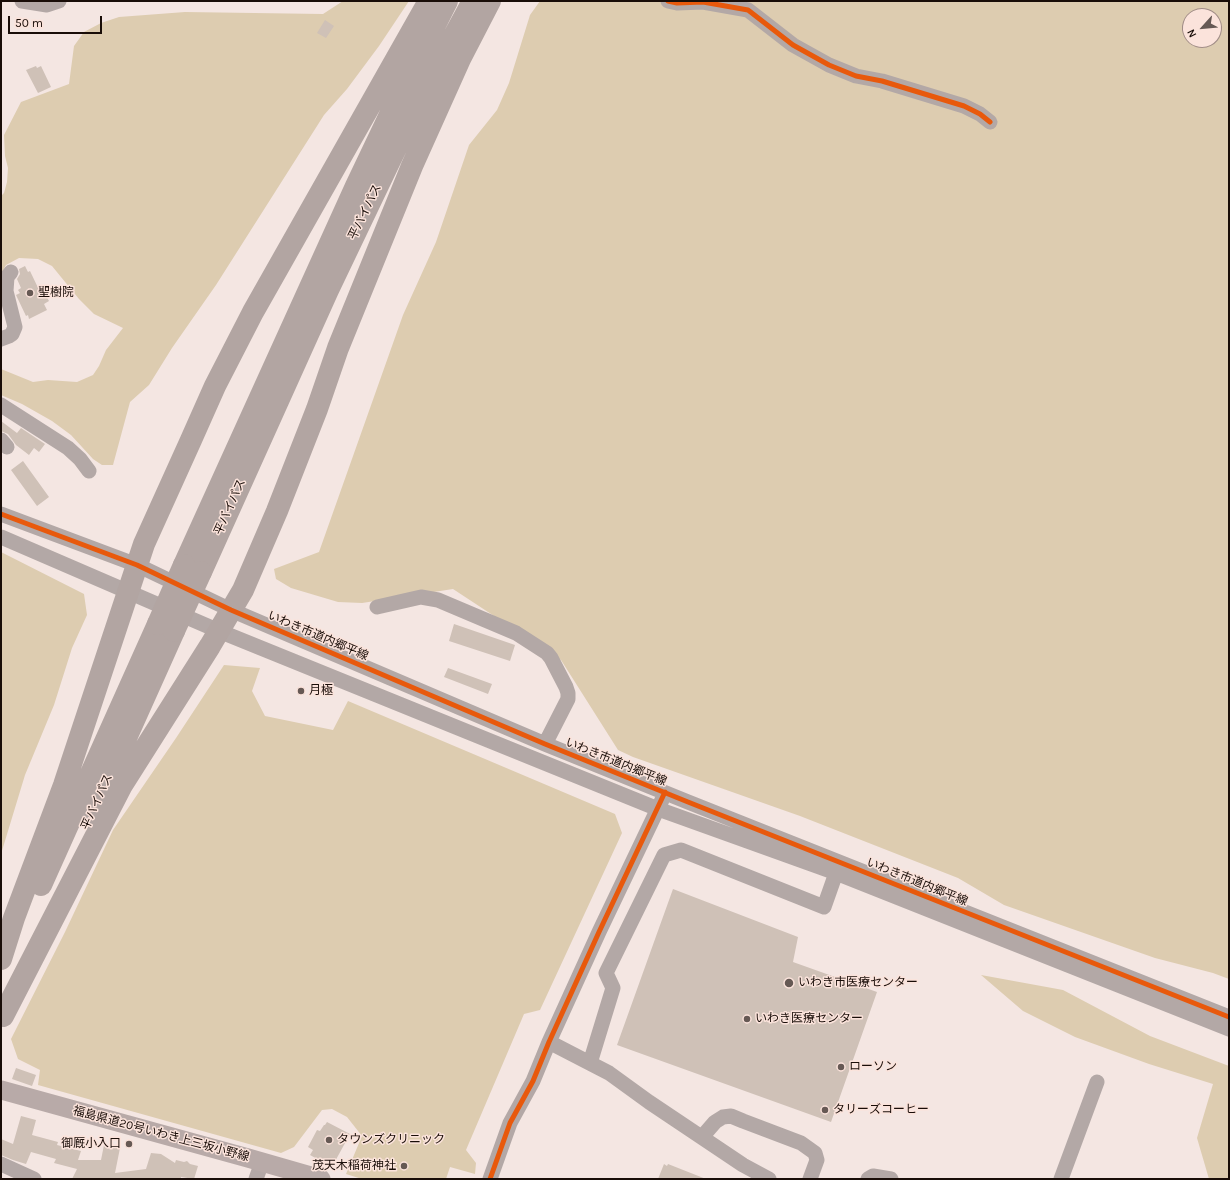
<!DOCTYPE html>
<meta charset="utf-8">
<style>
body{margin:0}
#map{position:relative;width:1230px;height:1180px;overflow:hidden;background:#f4e6e2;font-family:Karla,sans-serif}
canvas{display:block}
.frame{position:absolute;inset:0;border:2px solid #190d08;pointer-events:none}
.north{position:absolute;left:1182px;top:8px;width:40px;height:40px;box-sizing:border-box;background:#fbe3db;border:1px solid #a18d87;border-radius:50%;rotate:243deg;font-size:11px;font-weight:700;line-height:16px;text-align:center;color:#190d08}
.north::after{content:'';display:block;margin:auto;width:14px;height:18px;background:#665954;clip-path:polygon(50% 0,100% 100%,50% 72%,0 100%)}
.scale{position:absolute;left:8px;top:16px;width:94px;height:18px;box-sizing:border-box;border:2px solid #190d08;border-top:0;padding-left:5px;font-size:12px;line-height:14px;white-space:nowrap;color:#190d08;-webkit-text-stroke:3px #fbe3db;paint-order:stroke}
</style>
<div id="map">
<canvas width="1230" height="1180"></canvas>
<div class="frame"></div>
<div class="north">N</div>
<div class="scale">50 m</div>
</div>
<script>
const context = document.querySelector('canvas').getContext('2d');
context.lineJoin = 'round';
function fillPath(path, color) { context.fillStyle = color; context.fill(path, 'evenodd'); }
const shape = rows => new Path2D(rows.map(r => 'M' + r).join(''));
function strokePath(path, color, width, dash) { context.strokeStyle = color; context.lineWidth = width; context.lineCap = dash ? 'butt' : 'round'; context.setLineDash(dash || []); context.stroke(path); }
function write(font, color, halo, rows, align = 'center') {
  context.font = font + ' Karla,"Noto Sans JP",sans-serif'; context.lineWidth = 3; context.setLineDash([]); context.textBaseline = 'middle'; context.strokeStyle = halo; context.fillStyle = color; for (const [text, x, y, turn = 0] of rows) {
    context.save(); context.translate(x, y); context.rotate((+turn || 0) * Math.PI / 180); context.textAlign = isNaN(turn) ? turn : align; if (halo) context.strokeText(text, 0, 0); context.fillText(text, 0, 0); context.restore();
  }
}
const green = shape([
 [343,1,409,1,379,46,347,89,324,115,216,285,172,348,149,385,130,402,113,465,102,465,93,459,71,435,52,421,22,404,1,395,1,369,33,382,48,380,77,382,93,375,99,366,106,350,123,328,94,314,79,299,52,266,38,259,19,258,6,265,1,274,1,196,4,193,7,182,8,168,5,156,4,135,21,102,69,84,74,46,84,32,101,23,119,17,185,12,323,14],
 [540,1,1229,1,1229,979,1213,973,1155,958,1004,905,958,878,800,816,633,757,618,750,561,660,453,589,362,603,338,602,291,588,276,579,274,569,319,552,403,315,436,242,469,145,497,110,509,83,530,15],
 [1190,16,1214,16,1214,40,1190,40],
 [1,552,84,594,87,615,72,648,54,705,25,775,1,854],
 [224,665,260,668,252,691,265,716,333,730,348,701,615,814,622,833,540,1010,524,1014,466,1150,476,1163,475,1174,450,1167,446,1179,362,1179,346,1174,362,1136,347,1117,332,1109,322,1110,294,1147,281,1153,38,1085,40,1070,18,1059,11,1039,65,932,113,830,176,738],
 [981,975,1063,990,1150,1036,1229,1066,1229,1179,1209,1179,1197,1138,1213,1084,1149,1064,1075,1037,1023,1011]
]);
const building = shape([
 [325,20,334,26,326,38,317,33],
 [36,66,37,68,41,66,51,87,38,93,26,70],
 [25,266,28,272,30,271,41,294,44,292,49,301,44,304,47,310,29,319,28,315,26,316,16,295,20,293,18,290,21,288,17,279,20,274,19,269],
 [1,421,17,433,21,428,45,444,39,452,34,448,29,455,16,445,8,434,1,431],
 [23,461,49,497,37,506,11,470],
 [454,624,515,645,510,661,449,641],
 [448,668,492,684,488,694,444,677],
 [673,889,798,937,793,962,877,992,831,1122,617,1045],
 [16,1068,36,1075,32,1086,12,1079],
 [21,1116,36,1120,32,1135,58,1142,57,1145,81,1151,78,1160,101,1160,104,1145,120,1148,115,1173,146,1169,151,1153,161,1154,175,1163,176,1160,184,1162,187,1161,190,1164,198,1166,194,1179,181,1177,181,1179,72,1179,77,1169,54,1163,56,1159,31,1152,26,1164,13,1160,1,1155,1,1139,13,1144],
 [327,1122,350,1134,333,1165,331,1164,330,1166,310,1155,313,1150,308,1147,317,1130,320,1131,324,1125,325,1125],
 [664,1164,667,1166,668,1164,706,1179,658,1179]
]);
const minor = shape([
 [22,1,47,5,59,1],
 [668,1,677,3,703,2,748,10,793,45,829,65,856,76,882,81,964,106,980,114,990,122],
 [1,339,9,336,12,334,15,327,6,291,7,277,11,272],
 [1,405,68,448,80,459,89,471],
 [1,440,7,447],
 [1,514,137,565,231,610,545,744,688,802,1229,1017],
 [1,537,219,631,658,809,836,873,1229,1029],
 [377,607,421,597,438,600,516,633,547,653,551,658,566,687,568,693,568,699,545,744],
 [549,1042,609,1073,649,1102,743,1165,769,1179],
 [590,1063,613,988,606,973,664,855,681,850,824,907,836,873],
 [702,1137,715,1122,723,1117,731,1116,743,1121,801,1143,815,1153,817,1160,810,1179],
 [1,1164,34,1179],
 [256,1179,262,1162],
 [490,1179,510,1123,533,1081,549,1042,599,932,662,800],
 [868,1179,873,1176,891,1179],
 [1061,1179,1097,1082]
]);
const major = shape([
 [1,1090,248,1158,321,1179]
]);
const highway = shape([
 [184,565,356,186,397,100,447,1],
 [201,572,328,290,416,106,473,1],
 [91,816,174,631],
 [41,885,158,624],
 [1,959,14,918,64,785,144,544,191,440,215,386,253,312,429,1],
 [3,1016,122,785,210,646,243,590,277,511,317,409,338,348,412,166,460,59,490,1]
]);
const highwayBridge = shape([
 [158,624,184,565],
 [174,631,201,572]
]);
const cycleway = shape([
 [668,1,677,3,703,2,748,10,793,45,829,65,856,76,882,81,964,106,980,114,990,122],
 [1,514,137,565,231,610,545,744,688,802,1229,1017],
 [490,1179,510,1123,533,1081,549,1042,599,932,665,792]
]);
const markers = [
 [30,293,4,"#665954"],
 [301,691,4,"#665954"],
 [789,983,5,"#665954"],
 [747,1019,4,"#665954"],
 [841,1067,4,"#665954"],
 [825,1110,4,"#665954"],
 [329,1140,4,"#665954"],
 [129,1144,4,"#665954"],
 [404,1166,4,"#665954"]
];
const streetNames = [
 ["平バイパス",365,212,-64],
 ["平バイパス",230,507,-66],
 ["いわき市道内郷平線",318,636,23],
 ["いわき市道内郷平線",616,762,22],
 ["平バイパス",97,802,-66],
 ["いわき市道内郷平線",917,882,22],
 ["福島県道20号いわき上三坂小野線",161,1134,15]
];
const poiNames = [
 ["聖樹院",38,293],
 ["月極",309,691],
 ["いわき市医療センター",798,983],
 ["いわき医療センター",755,1019],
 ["ローソン",849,1067],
 ["タリーズコーヒー",833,1110],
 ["タウンズクリニック",337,1140],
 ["御厩小入口",121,1144,"right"],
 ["茂天木稲荷神社",396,1166,"right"]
];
fillPath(green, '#ddccb0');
fillPath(building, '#cfc1b7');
strokePath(minor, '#b3a8a6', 15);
strokePath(major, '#b8aaa8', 19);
strokePath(highway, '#b2a5a2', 22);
strokePath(highwayBridge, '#b2a5a2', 22);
strokePath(cycleway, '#e8590c', 5);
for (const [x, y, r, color] of markers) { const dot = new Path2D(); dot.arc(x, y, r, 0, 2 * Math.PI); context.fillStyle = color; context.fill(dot); strokePath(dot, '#fbe3db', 1.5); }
write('12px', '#190d08', '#fbe3db', streetNames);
write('12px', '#190d08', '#fbe3db', poiNames, 'left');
</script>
